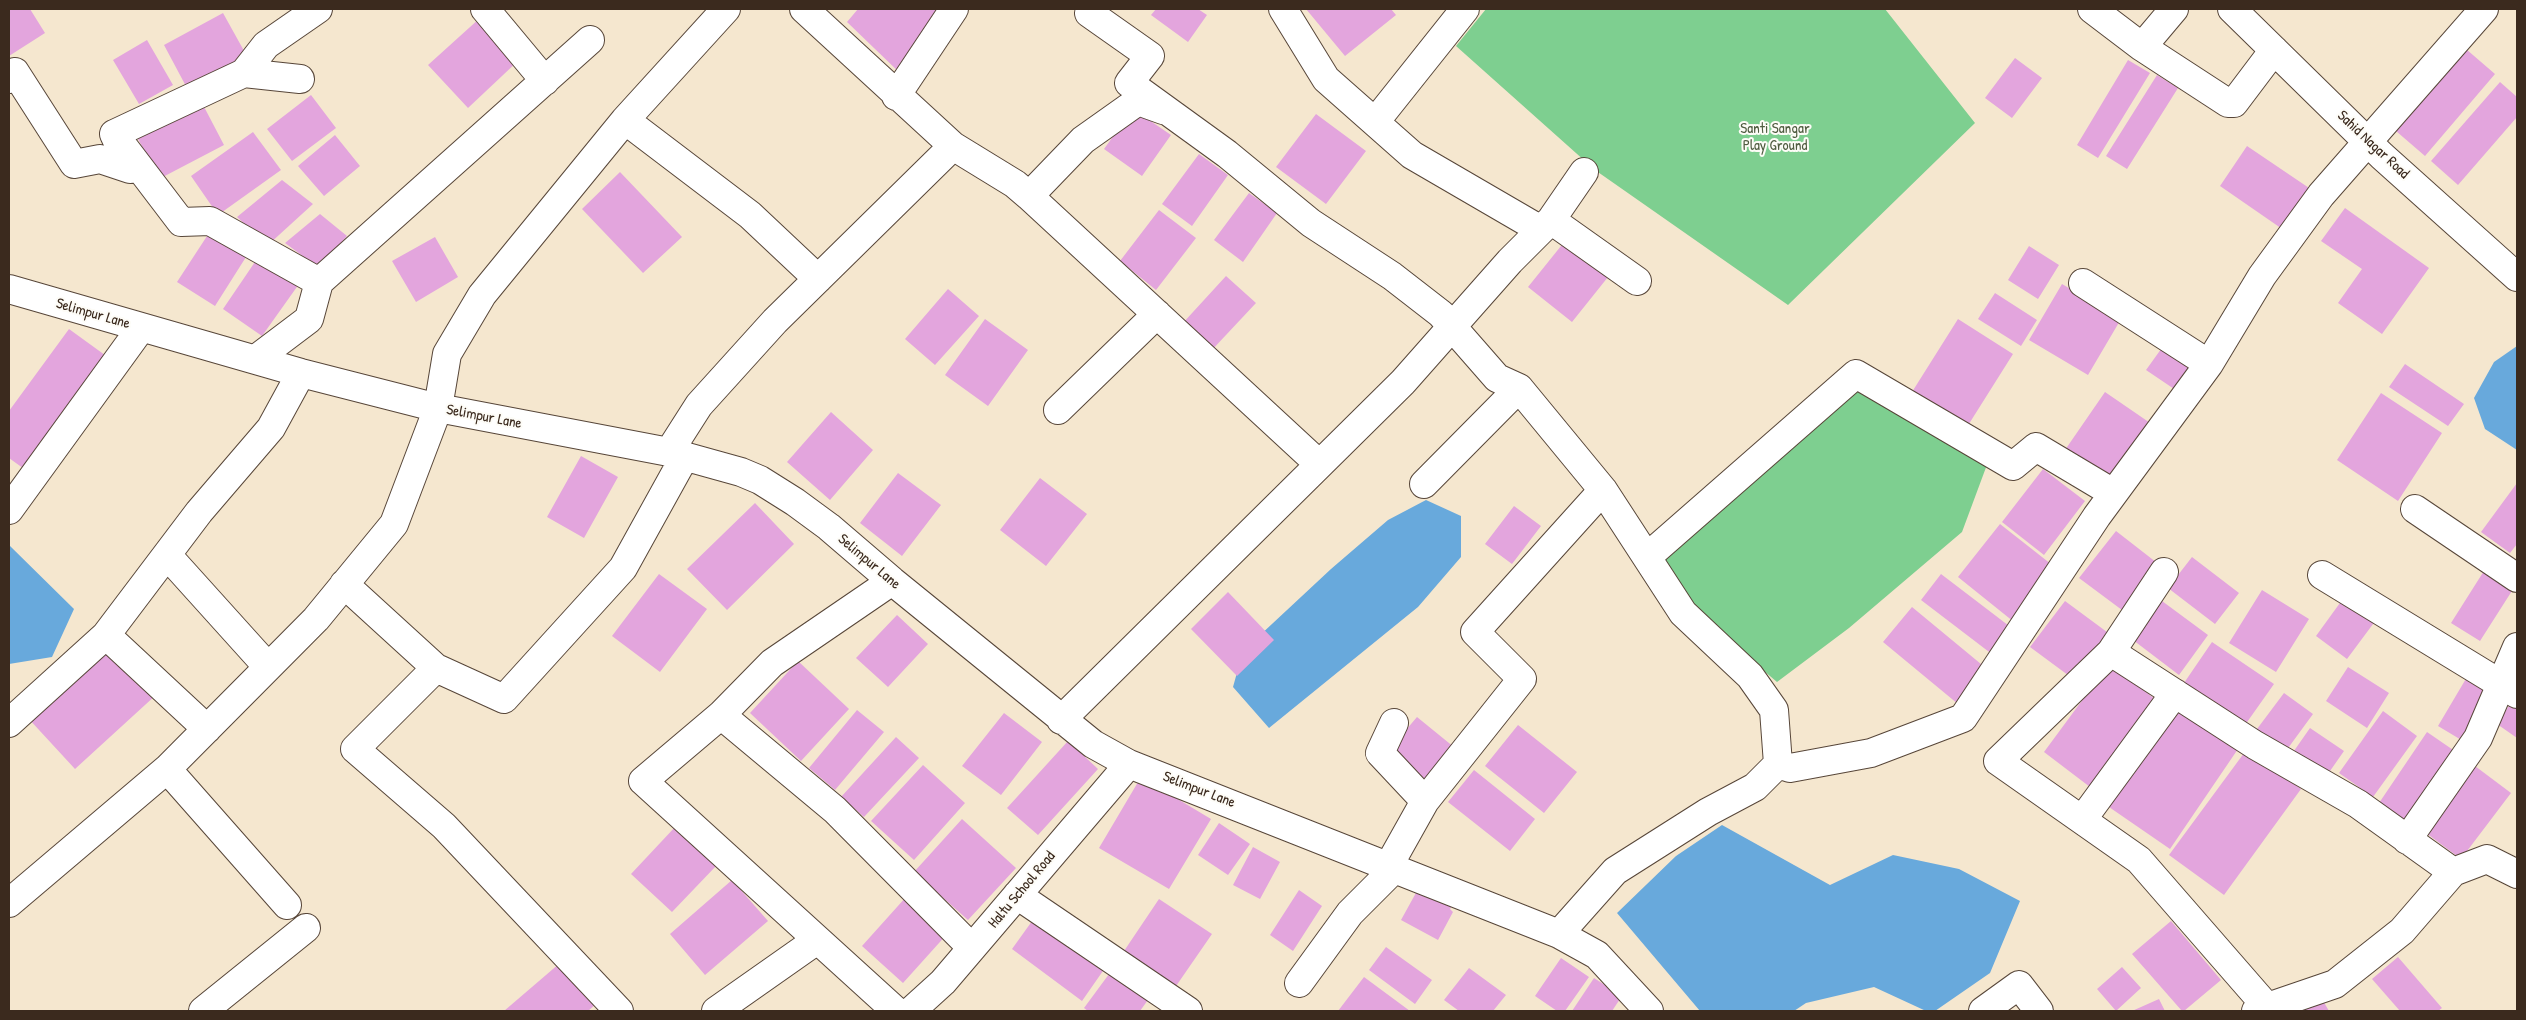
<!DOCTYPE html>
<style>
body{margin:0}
#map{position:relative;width:2526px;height:1020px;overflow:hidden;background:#f5e7cf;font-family:"Patrick Hand",sans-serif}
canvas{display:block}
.frame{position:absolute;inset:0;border:10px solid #3b2a1e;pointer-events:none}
</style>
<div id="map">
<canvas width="2526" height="1020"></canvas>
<div class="frame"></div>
</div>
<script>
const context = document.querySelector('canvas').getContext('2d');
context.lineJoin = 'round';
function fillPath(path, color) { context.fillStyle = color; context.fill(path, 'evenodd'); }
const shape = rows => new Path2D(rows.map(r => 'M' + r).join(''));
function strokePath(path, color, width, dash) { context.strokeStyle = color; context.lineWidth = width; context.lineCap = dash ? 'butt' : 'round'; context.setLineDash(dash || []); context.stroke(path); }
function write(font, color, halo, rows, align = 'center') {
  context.font = font + ' "Patrick Hand",sans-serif'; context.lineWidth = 4; context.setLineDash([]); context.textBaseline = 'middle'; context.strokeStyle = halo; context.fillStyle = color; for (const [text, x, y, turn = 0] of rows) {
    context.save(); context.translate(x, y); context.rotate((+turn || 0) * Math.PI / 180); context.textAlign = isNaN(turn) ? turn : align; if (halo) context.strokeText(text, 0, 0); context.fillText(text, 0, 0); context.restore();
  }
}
const green = shape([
 [1486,9,1885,9,1975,123,1788,305,1595,170,1456,46],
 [1852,388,1988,462,1962,532,1849,628,1777,682,1684,603,1659,560]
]);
const water = shape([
 [2517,346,2517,450,2485,429,2474,398,2494,362],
 [1426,500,1461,516,1461,557,1418,607,1269,728,1233,687,1243,651,1331,569,1388,520],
 [9,545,74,609,52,657,9,664],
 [1722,825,1830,885,1893,855,1959,869,2020,901,1990,973,1935,1011,1926,1011,1874,987,1806,1003,1794,1011,1700,1011,1617,913,1676,856]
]);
const building = shape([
 [9,9,30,9,45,33,9,56],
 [858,9,951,9,902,75,847,22],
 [1156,9,1198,9,1207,15,1188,42,1151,15],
 [1306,9,1391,9,1396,15,1345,56],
 [223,13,248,58,188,90,164,45],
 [480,18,519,60,468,108,428,65],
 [147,40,173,85,139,104,113,60],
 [2459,43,2495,74,2425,156,2389,125],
 [2015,58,2042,78,2012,118,1985,98],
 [2128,60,2150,73,2098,158,2077,145],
 [2157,75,2178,88,2127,169,2106,156],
 [2500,82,2517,97,2517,117,2458,185,2431,161],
 [311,95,336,128,292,161,267,129],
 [201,101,224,145,159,179,136,135],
 [1133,109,1171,135,1142,176,1104,149],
 [1316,114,1366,151,1326,204,1276,167],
 [253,132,281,170,218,215,191,176],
 [335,135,360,166,324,196,298,166],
 [2247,146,2315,192,2288,233,2220,186],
 [1199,154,1228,175,1192,226,1162,204],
 [620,172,682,237,643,273,582,209],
 [282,180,313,204,268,245,237,217],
 [1249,193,1277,213,1243,262,1214,240],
 [2345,208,2429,268,2382,334,2338,303,2362,269,2321,241],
 [1159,210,1196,238,1156,290,1120,261],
 [320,214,347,236,319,268,285,243],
 [209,233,246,257,215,306,177,282],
 [435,237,458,277,416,302,392,261],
 [1565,241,1608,277,1572,322,1528,287],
 [2029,246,2059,265,2038,299,2008,280],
 [259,256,299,284,262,336,223,309],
 [1226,276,1256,303,1211,351,1182,324],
 [2062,284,2121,319,2088,375,2029,340],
 [948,289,979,316,935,365,905,339],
 [1995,293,2037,320,2021,346,1978,319],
 [985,319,1028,350,988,406,945,375],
 [1958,319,2013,354,1967,427,1912,392],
 [69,329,109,358,27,471,9,458,9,411],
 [2164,345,2200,369,2183,395,2146,370],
 [2405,364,2464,404,2448,426,2389,387],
 [2105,392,2156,427,2115,484,2065,450],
 [2381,393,2442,433,2398,501,2337,460],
 [831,412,873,450,830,500,787,462],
 [581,456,618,477,584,538,547,517],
 [2043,469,2085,501,2044,555,2002,522],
 [898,473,941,505,902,556,860,523],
 [1040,478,1087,514,1046,566,1000,530],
 [2517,483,2517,544,2510,553,2481,532],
 [755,503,794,544,727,610,687,569],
 [1514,506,1541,526,1512,564,1485,544],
 [2000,524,2056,568,2014,622,1958,577],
 [2116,531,2161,566,2126,613,2079,578],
 [2192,557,2239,593,2215,624,2168,588],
 [2489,563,2517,583,2480,641,2451,623],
 [659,574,707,609,660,672,612,636],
 [1941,574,2017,632,1997,658,1921,600],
 [2262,590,2309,619,2276,672,2229,643],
 [1228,592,1274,640,1237,676,1191,629],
 [2345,596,2376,620,2347,659,2316,636],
 [2065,601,2111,635,2076,681,2030,647],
 [2162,601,2208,635,2179,675,2133,640],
 [1912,607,1987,669,1958,704,1883,642],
 [897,615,928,644,888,687,856,658],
 [110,642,157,694,75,769,28,718],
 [2212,642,2274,684,2245,725,2184,683],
 [798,661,849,709,801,761,750,713],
 [2109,664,2155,699,2090,787,2044,752],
 [2348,667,2389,693,2367,728,2326,701],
 [2467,677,2493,692,2463,741,2438,726],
 [2284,693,2313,714,2283,755,2254,733],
 [2516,695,2517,696,2517,738,2497,724],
 [2178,704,2240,746,2170,849,2109,807],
 [857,710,884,732,835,790,809,768],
 [2383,711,2417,736,2373,797,2339,773],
 [1004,713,1042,742,1001,795,962,766],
 [1417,717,1460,752,1431,786,1389,750],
 [1518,725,1577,772,1544,813,1485,766],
 [2310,728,2344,751,2323,781,2289,758],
 [2427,732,2459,754,2409,827,2377,806],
 [896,737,919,758,864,817,841,797],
 [1068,741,1098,769,1038,835,1007,808],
 [2247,749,2301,789,2224,895,2169,855],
 [2471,763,2511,793,2461,859,2422,830],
 [923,765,965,803,914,860,871,821],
 [1474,770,1535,819,1510,851,1448,802],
 [1141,777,1211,819,1169,889,1099,848],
 [962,819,1016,868,968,920,914,872],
 [1219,823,1250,844,1228,875,1198,855],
 [676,826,717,865,672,912,631,874],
 [1253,847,1280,862,1260,899,1233,885],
 [732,880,768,921,705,975,670,934],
 [1435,887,1456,899,1450,909,1453,912,1438,940,1401,920,1417,891,1429,897],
 [1299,890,1322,906,1293,951,1270,935],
 [906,897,948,933,903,983,862,946],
 [1159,899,1212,934,1174,989,1122,954],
 [1035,917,1105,968,1082,1001,1012,949],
 [2171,921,2221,980,2184,1011,2182,1011,2132,954],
 [1386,947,1432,980,1415,1004,1369,970],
 [2398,957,2442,1008,2438,1011,2400,1011,2372,979],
 [1561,958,1589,977,1565,1011,1557,1011,1535,996],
 [560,963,596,1004,588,1011,504,1011],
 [2122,967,2141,988,2116,1011,2097,989],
 [1469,968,1506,995,1493,1011,1459,1011,1444,1000],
 [1112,970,1150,997,1140,1011,1088,1011,1084,1008],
 [1364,977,1410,1011,1338,1011],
 [1594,978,1622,996,1612,1011,1572,1011],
 [2319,994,2329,1011,2290,1011],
 [2159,999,2165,1011,2132,1011]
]);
const minor = shape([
 [485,9,545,81],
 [1283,9,1326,79,1412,155,1541,230],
 [2092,9,2142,47,2228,103,2234,103,2274,50],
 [2232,9,2382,156,2517,277],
 [1089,13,1150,56,1129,83,1227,154,1311,223,1392,276,1441,314,1497,378,1519,388,1603,490,1683,613,1750,676,1774,710,1778,764,1755,787,1708,812,1615,871,1559,934],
 [2142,47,2174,9],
 [244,73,266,45,318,9],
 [9,79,15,72,74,164,100,159,130,169,114,134,181,222,210,221,319,282],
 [896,96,954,9],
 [625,120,750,215,818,279],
 [1375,122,1465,9],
 [114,134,244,73,300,79],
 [953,146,1015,184,1029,196,1319,464],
 [1029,196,1083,140,1138,101,1163,110],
 [1551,220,1637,281],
 [2083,283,2209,364],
 [9,289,301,373,438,408,669,452,741,472,760,480,795,502,829,527,892,581,1093,744,1129,764,1559,934,1597,955,1649,1011],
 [256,359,309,319,319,282,590,40],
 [1058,410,1157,314],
 [669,452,699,405,775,321,953,146,804,9],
 [1424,484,1519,388],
 [2415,509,2517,578],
 [9,510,141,328],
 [167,555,268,667],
 [1647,557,1856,374,2013,466,2036,447,2113,493],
 [2164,572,2111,652,1998,761,2139,860,2267,1007],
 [2322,575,2517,694],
 [892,581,772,663,721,715,643,781,896,1011],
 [344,584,436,668,355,749,444,826,619,1011],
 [106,635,207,729],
 [2111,652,2255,745,2358,804,2453,872],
 [436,668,504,699,623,568,685,456],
 [721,715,835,810,972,948],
 [1061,720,1403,382,1510,261,1551,220,1584,172],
 [9,723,106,635,199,512,271,428,301,373],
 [1394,723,1380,753,1425,801],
 [1778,764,1790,768,1871,753,1963,718,2097,516,2209,364,2262,276,2321,195,2484,9],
 [2082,820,2175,693],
 [2407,840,2478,738,2517,647],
 [1388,867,1425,801,1522,679,1475,632,1603,490],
 [1017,895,1188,1011],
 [9,903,167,769],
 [287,905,167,769,316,619,394,524,438,408,447,354,482,295,625,120,726,9],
 [1299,983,1350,913,1394,869],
 [203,1011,306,928],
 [716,1011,817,940],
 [911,1011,943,982,1129,764],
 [1983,1011,2019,985,2039,1011],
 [2256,1011,2335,984,2402,931,2453,872,2487,859,2517,874]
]);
const parkNames = [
 ["Santi Sangar",1775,129],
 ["Play Ground",1775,146]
];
const streetNames = [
 ["Sahid Nagar Road",2373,145,43],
 ["Selimpur Lane",93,314,16],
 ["Selimpur Lane",484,417,11],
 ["Selimpur Lane",869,562,40],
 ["Selimpur Lane",1199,790,21],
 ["Haltu School Road",1022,890,-50]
];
fillPath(green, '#7ecf90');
fillPath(water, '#68a9dc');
fillPath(building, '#e3a5dd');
strokePath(minor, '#574639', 30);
strokePath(minor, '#fff', 28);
write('15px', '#4f5c40', '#fdfcf7', parkNames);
write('15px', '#3b2a1e', '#fdfcf7', streetNames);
</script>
